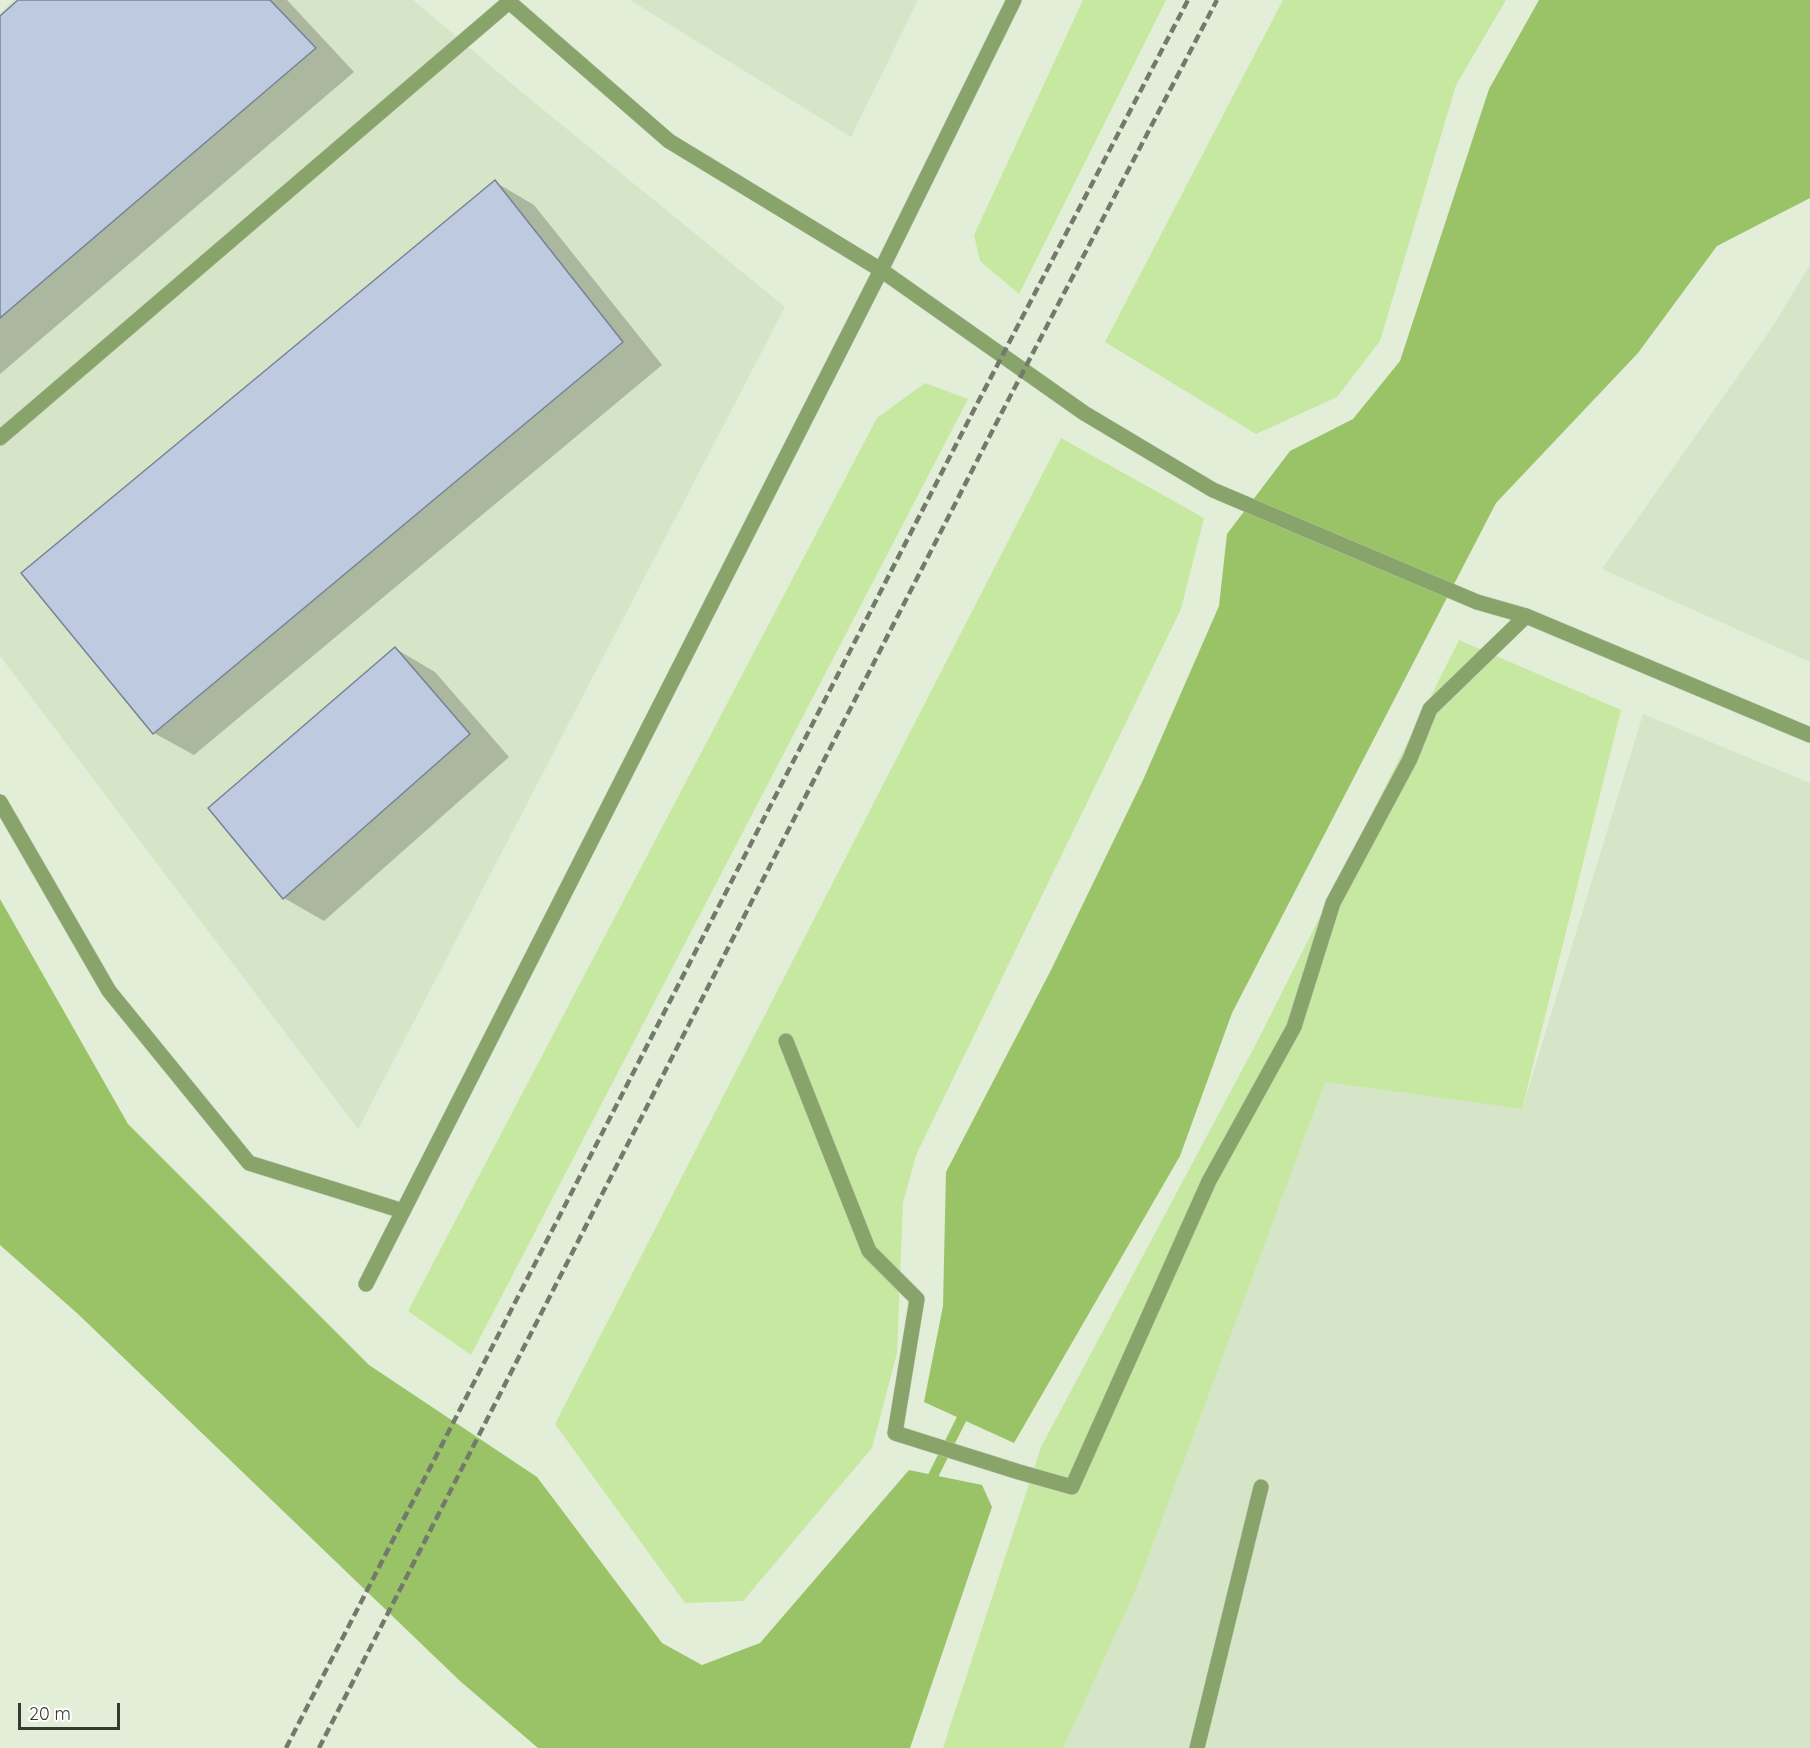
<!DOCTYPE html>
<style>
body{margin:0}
#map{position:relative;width:1810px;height:1748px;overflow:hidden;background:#e2eed7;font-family:Quicksand,sans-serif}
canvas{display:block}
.scale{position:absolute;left:18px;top:1703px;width:102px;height:27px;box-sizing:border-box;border:3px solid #363b32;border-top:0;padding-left:8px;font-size:18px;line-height:21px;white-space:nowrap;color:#363b32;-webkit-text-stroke:4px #fff;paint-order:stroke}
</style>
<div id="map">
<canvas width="1810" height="1748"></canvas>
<div class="scale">20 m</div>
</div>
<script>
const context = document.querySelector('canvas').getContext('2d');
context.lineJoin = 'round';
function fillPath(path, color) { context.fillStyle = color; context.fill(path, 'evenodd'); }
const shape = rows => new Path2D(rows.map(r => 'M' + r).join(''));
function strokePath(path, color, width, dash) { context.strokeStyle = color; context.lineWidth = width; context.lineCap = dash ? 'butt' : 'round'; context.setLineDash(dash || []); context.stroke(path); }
const built = shape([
 [14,0,413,0,524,94,785,307,358,1129,0,656,0,13],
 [630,0,918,0,851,137],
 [1810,265,1810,662,1602,569,1771,329],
 [1643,714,1810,783,1810,1748,1063,1748,1325,1082,1522,1109]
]);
const green = shape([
 [1083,0,1166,0,1019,294,980,261,974,235],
 [1283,0,1506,0,1456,85,1380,341,1337,397,1256,434,1105,342],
 [925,383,968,399,471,1355,408,1311,877,418],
 [1061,438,1204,518,1181,609,916,1155,903,1203,897,1353,872,1448,743,1601,685,1603,555,1424],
 [1459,640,1621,710,1522,1109,1325,1082,1136,1589,1063,1748,943,1748,1041,1447,1257,1042]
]);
const water = shape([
 [1539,0,1810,0,1810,198,1717,246,1638,353,1496,503,1232,1013,1180,1156,1014,1443,924,1402,943,1306,946,1172,1051,970,1143,780,1219,606,1227,534,1290,451,1353,419,1400,361,1489,89],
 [0,899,128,1124,369,1365,537,1477,662,1643,702,1665,760,1643,909,1470,982,1485,992,1507,910,1748,538,1748,460,1681,78,1314,0,1245]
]);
const shadow = shape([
 [21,0,287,0,354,72,0,374,0,18],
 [495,182,534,205,662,365,194,755,154,733],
 [396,649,435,672,509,757,324,921,284,898,210,809]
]);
const stream = shape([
 [928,1486,968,1406]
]);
const building = shape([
 [18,0,270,0,316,48,0,318,0,16,18,0],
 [495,180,623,342,153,734,21,573,495,180],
 [395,647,470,734,283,899,208,808,395,647]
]);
const lane = shape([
 [0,438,509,2],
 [0,802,109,991,249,1163,403,1211],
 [786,1041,869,1251,917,1299,895,1433,1019,1472,1072,1487,1209,1181,1294,1027,1333,903,1410,759,1430,709,1526,616],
 [1197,1748,1261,1487]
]);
const street = shape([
 [507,0,669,141,881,270,1084,413,1213,490,1477,602,1526,616,1810,735],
 [366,1284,881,270,1014,0]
]);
const rail = shape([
 [286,1748,977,404,1188,0],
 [319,1748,1001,414,1217,0]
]);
fillPath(built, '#d6e5c7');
fillPath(green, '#c6e8a1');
fillPath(water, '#9ac368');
fillPath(shadow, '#0003');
strokePath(stream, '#9ac368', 10);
fillPath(building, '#becadf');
strokePath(building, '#788296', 1.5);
strokePath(lane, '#c0cab6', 16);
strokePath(street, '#c0cab6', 16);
strokePath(lane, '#89a46b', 15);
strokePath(street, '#89a46b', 15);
strokePath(rail, '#727a6c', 4.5, [9, 4.5]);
</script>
